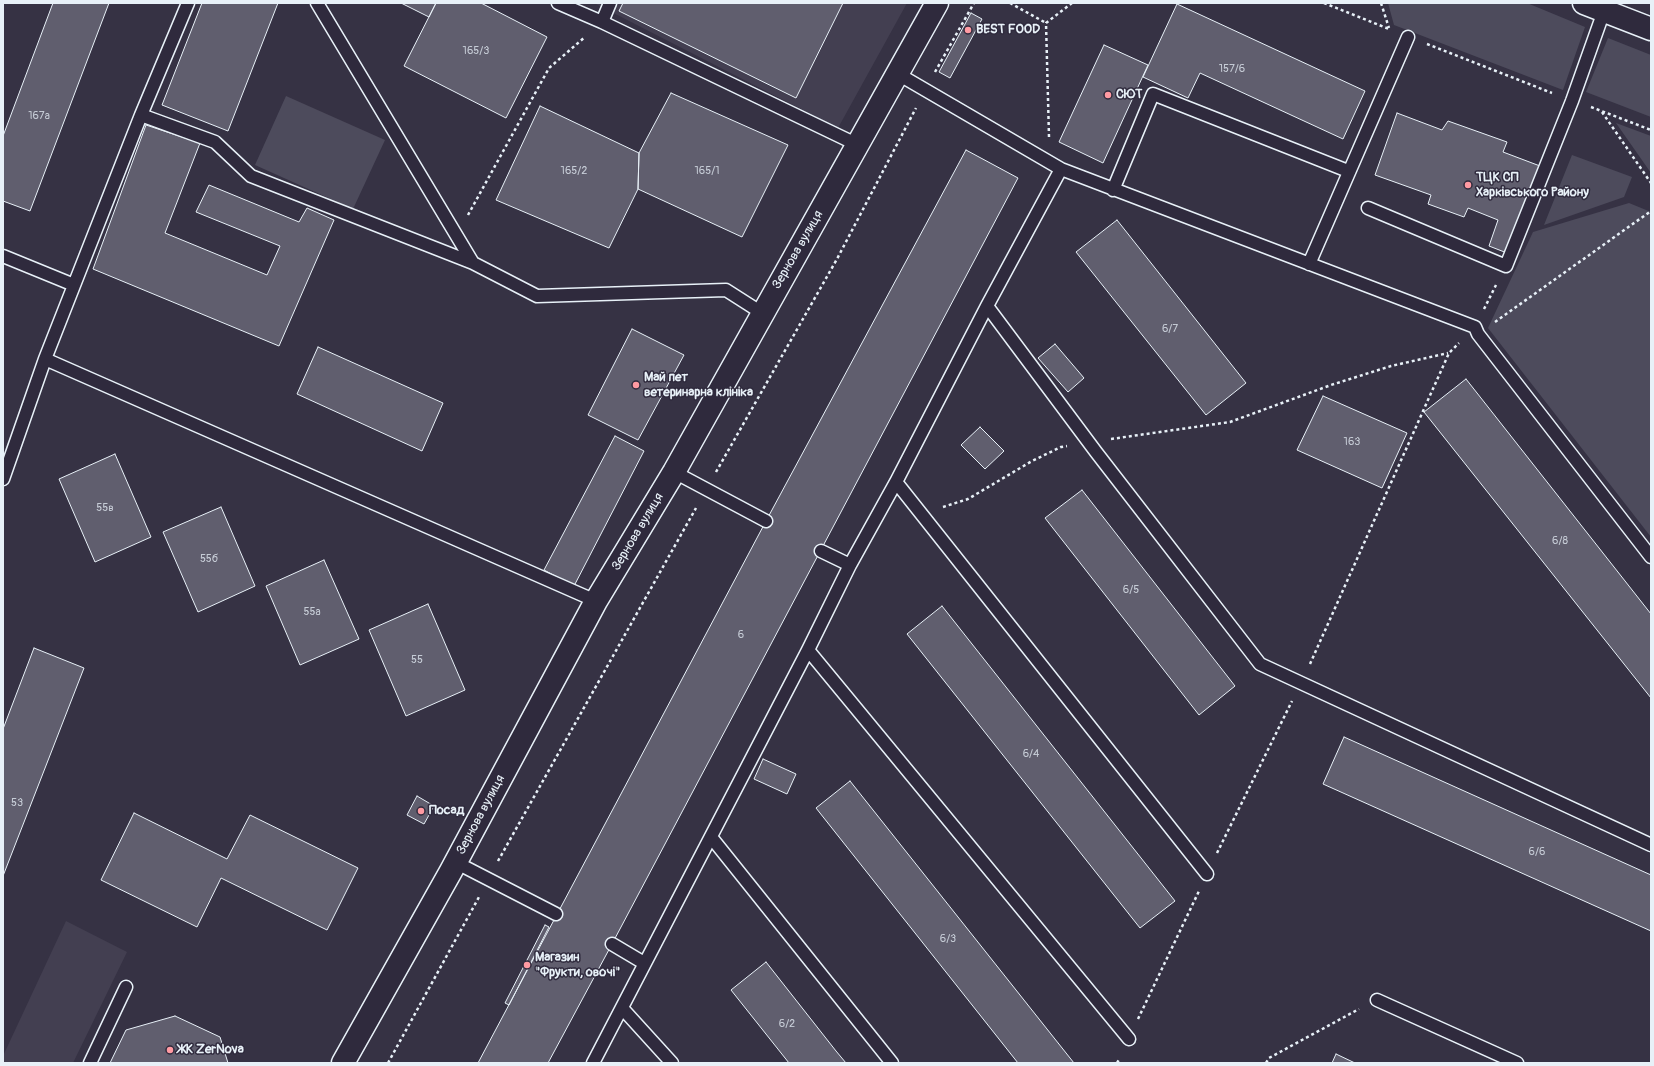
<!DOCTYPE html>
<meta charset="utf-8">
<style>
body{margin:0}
#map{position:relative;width:1654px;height:1066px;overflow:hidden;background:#363244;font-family:Pangolin,sans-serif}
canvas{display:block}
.frame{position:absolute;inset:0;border:4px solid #e8f1f8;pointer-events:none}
</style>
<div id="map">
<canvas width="1654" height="1066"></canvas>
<div class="frame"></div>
</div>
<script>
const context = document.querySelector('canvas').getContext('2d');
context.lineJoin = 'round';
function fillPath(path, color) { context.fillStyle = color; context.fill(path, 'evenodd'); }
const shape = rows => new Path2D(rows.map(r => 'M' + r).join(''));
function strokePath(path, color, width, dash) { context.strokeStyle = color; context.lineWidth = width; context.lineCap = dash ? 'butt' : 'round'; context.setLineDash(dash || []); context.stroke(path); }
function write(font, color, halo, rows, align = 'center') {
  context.font = font + ' Pangolin,sans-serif'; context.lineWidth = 3; context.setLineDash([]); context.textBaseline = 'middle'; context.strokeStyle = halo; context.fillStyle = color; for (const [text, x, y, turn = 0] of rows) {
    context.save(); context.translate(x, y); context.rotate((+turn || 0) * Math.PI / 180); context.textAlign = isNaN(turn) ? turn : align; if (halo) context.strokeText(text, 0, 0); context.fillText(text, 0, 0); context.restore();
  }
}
const built = shape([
 [594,3,907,3,838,128],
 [66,921,127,952,73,1063,3,1063,3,1056]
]);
const green = shape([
 [1388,3,1527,3,1585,27,1563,90,1394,25],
 [1608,38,1651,55,1651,117,1586,92],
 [286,96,385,140,353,209,255,165],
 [1616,123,1651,136,1651,173],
 [1572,155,1632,177,1624,197,1544,225],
 [1629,203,1651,212,1651,537,1488,328,1533,232]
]);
const building = shape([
 [53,3,109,3,30,211,3,201,3,136,53,3],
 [202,3,278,3,228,131,162,105,202,3],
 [401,3,436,3,429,17,401,3],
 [436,3,481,3,547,37,506,118,404,66,436,3],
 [623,3,843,3,796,98,619,11,623,3],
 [1177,4,1365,91,1343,139,1200,73,1188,98,1143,77,1177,4],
 [971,13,982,19,950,78,939,72,971,13],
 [1104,45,1148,65,1103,163,1059,142,1104,45],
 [671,93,788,145,742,237,638,189,639,153,671,93],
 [540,106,639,153,638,189,609,248,496,200,540,106],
 [1397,113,1442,130,1448,121,1507,142,1503,152,1540,166,1507,253,1489,246,1498,220,1468,208,1464,217,1428,204,1431,195,1375,175,1397,113],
 [146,125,200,143,165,233,267,275,280,246,196,212,209,185,299,222,307,208,334,220,279,346,93,269,146,125],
 [966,150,1018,178,612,944,548,1063,478,1063,766,521,966,150],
 [1117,220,1246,383,1206,415,1076,252,1117,220],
 [632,329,684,355,638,440,588,415,632,329],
 [1055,344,1084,378,1068,392,1038,358,1055,344],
 [318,347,443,403,422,451,297,394,318,347],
 [1466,379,1651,614,1651,698,1424,412,1466,379],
 [1323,396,1407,433,1382,488,1297,450,1323,396],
 [980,427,1004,451,985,469,961,445,980,427],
 [615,436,644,451,574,586,544,570,615,436],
 [115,454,151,537,95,562,59,479,115,454],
 [1082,490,1235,686,1199,715,1045,518,1082,490],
 [221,507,255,586,198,612,163,532,221,507],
 [324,560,359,639,300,665,266,586,324,560],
 [428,604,465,690,406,716,369,630,428,604],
 [942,606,1175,901,1140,928,907,634,942,606],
 [34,648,84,668,3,876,3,729,34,648],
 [1344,737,1651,875,1651,931,1323,784,1344,737],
 [763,759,796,774,787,794,754,779,763,759],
 [850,781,958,917,1074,1063,1018,1063,816,808,850,781],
 [417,796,434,806,424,824,407,815,417,796],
 [134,813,227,859,250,815,358,868,327,930,221,878,197,927,101,880,134,813],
 [545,925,549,927,509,1005,505,1003,545,925],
 [766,962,836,1051,846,1063,789,1063,731,990,766,962],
 [175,1016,220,1037,228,1063,110,1063,126,1030,175,1016],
 [1336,1054,1355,1063,1332,1063,1336,1054]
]);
const path = shape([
 [1010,3,1046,23],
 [1324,3,1389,29],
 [1381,3,1389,28],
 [1427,44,1552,93],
 [935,72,974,3],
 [1591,107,1651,130],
 [1602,112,1651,183],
 [1049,137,1046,23,1072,3],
 [468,215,549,68,585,37],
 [1484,309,1496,285],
 [1495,322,1651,211],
 [1111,439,1230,422,1331,385,1391,366,1448,353],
 [716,472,837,259,916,108],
 [943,507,968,499,1032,461,1061,447,1067,446],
 [1310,664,1449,353,1459,343],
 [1217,853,1292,701],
 [498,861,696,508],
 [1138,1019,1199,891],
 [388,1063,479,897],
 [1117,1063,1120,1058],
 [1266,1063,1269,1058,1359,1009]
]);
const service = shape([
 [188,3,141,115,45,359,596,601],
 [317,3,473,263,537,296,726,290,762,313],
 [558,3,602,22],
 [610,3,602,22,858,145],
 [898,74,1061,169,1475,327,1478,334,1651,557],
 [141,115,215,142,251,176,473,263],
 [1113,190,1153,94,1348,171],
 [1368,208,1506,266,1572,101,1604,11],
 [3,256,74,285],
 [1309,264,1408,37],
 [987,306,1096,452,1260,664,1651,845],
 [674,472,766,521],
 [3,479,45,359],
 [896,482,1207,874],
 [821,551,850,565],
 [808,650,1129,1039],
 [711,837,892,1063],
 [455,862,556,914],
 [612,944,644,963],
 [1377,1000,1517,1063],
 [622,1008,672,1063],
 [90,1063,126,987],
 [593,1063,808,650,850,565,896,482,987,306,1061,169]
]);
const tertiary = shape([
 [343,1063,451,871,596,601,674,472,937,3]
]);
const primary = shape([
 [1584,3,1651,29]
]);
const markers = [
 [968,30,4,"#ff9aa2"],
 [1108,95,4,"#ff9aa2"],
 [1468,185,4,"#ff9aa2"],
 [636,385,4,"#ff9aa2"],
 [421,811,4,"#ff9aa2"],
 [527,965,4,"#ff9aa2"],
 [170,1050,4,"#ff9aa2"]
];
const numberNames = [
 ["165/3",476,51],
 ["157/6",1232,69],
 ["167а",39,116],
 ["165/2",574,171],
 ["165/1",707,171],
 ["6/7",1170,329],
 ["163",1352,442],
 ["55в",105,508],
 ["6/8",1560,541],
 ["55б",209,559],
 ["6/5",1131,590],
 ["55а",312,612],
 ["6",741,635],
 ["55",417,660],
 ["6/4",1031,754],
 ["53",17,803],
 ["6/6",1537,852],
 ["6/3",948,939],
 ["6/2",787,1024]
];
const poiNames = [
 ["BEST FOOD",976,30],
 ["СЮТ",1116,95],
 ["ТЦК СП",1476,178],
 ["Харківського Району",1476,193],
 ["Май пет",644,378],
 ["ветеринарна клініка",644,393],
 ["Посад",429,811],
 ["Магазин",535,958],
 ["\"Фрукти, овочі\"",535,973],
 ["ЖК ZerNova",178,1050]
];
const streetNames = [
 ["Зернова вулиця",798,250,-60],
 ["Зернова вулиця",638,532,-59],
 ["Зернова вулиця",481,815,-62]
];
fillPath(built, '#433f51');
fillPath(green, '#4d4b5c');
fillPath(building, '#605e6e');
strokePath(building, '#e8f1f8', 1);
strokePath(service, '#e8f1f8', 15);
strokePath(tertiary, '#e8f1f8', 25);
strokePath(primary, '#e8f1f8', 25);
strokePath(path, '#e8f1f8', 2.5, [3, 3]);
strokePath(service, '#2f2a3d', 12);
strokePath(tertiary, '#2f2a3d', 22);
strokePath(primary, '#2f2a3d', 22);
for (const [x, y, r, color] of markers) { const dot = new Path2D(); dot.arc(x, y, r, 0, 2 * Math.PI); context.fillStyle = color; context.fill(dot); strokePath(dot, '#2f2a3d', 1.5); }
write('11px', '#c6ccd6', null, numberNames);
write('bold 13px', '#e8f1f8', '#2f2a3d', poiNames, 'left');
write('13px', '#e8f1f8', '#2f2a3d', streetNames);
</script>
